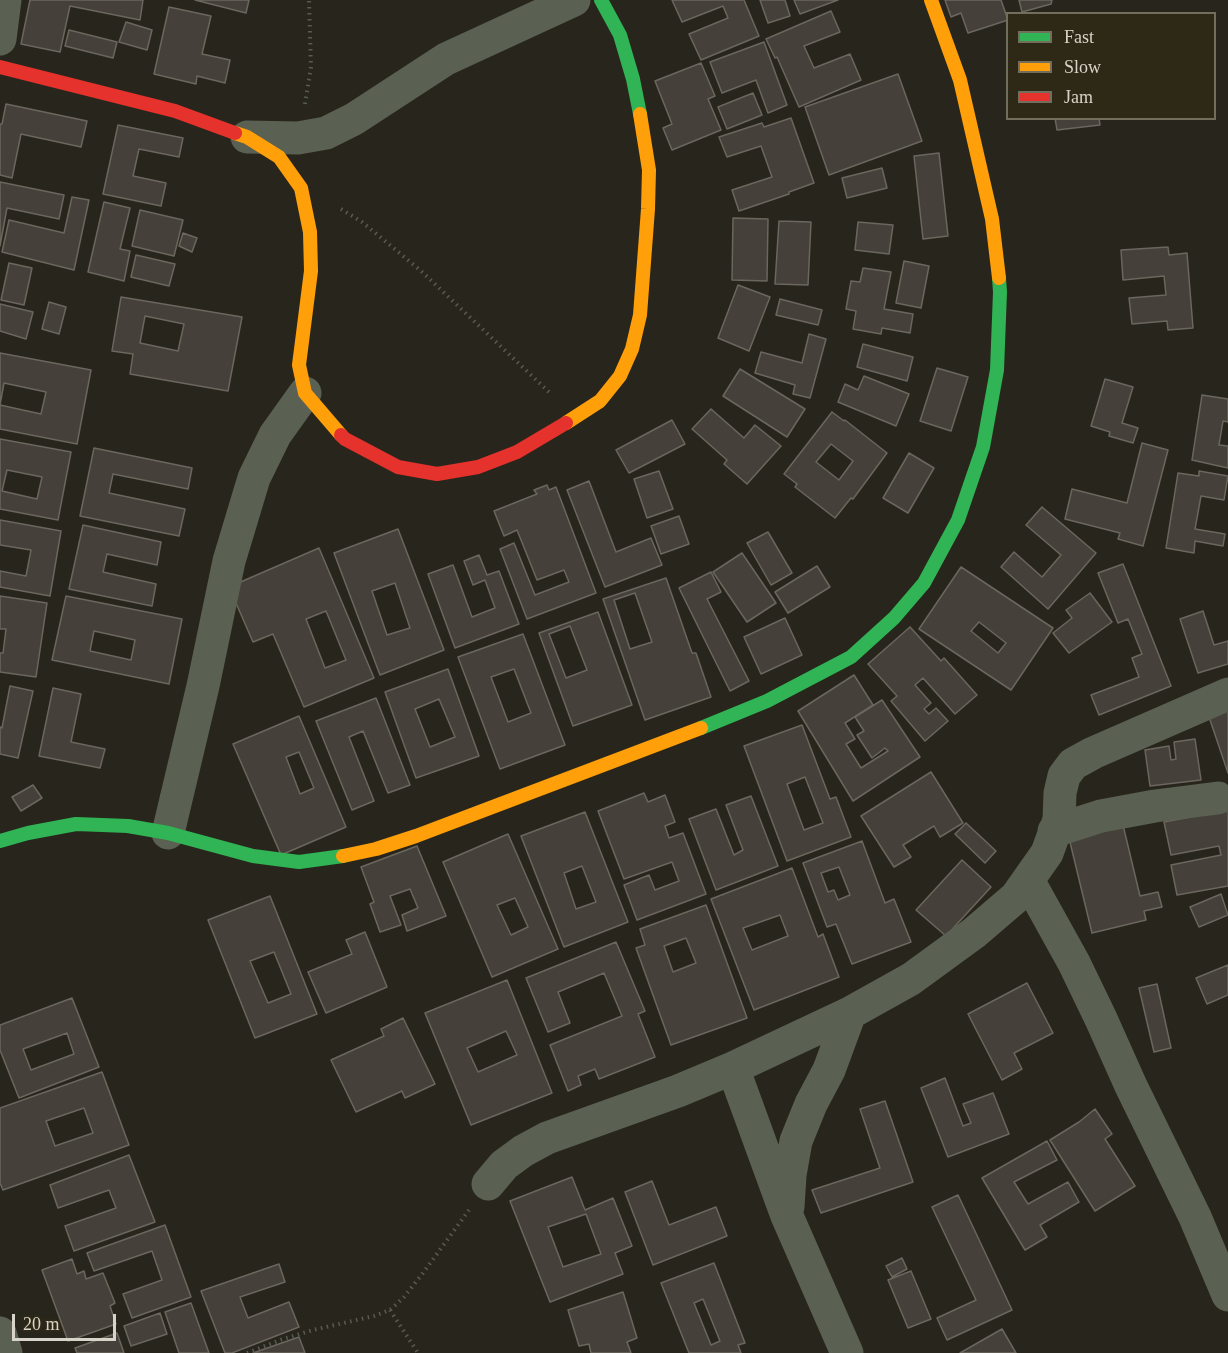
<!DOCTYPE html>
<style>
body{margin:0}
#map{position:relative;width:1228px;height:1353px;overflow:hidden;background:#28261c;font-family:Georgia,serif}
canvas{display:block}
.legend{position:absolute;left:1006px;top:12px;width:210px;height:108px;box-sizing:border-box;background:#2e2916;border:2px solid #726d5d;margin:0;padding:8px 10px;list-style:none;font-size:18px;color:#d7d3c8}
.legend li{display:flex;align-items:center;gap:12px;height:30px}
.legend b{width:30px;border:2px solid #726d5d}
.scale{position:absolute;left:12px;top:1314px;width:104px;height:27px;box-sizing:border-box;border:3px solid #d7d3c8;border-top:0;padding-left:8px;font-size:18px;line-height:21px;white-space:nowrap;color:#d7d3c8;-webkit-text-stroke:4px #2e2916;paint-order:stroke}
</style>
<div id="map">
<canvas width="1228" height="1353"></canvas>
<ul class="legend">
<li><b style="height:8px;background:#30b455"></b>Fast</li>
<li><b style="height:8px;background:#ff9f0a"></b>Slow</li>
<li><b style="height:8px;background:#e5322d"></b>Jam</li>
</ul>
<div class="scale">20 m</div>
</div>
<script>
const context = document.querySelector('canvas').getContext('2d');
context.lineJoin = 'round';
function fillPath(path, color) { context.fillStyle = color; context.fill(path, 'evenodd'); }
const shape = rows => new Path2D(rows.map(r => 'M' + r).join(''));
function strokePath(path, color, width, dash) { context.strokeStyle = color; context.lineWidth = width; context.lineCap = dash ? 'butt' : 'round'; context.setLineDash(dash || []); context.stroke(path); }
const building = shape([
 [30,0,143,0,140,20,70,6,60,52,21,44,30,0],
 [195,0,249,0,246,13,195,0],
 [672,0,744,0,759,36,701,60,689,34,728,18,723,6,682,22,672,0],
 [760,0,785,0,790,16,768,23,760,0],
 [794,0,838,0,800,14,794,0],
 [945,0,1001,0,1008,20,968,33,961,13,951,17,945,0],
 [1019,0,1052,0,1051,4,1022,12,1019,0],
 [169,7,211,16,202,54,230,60,225,83,197,76,196,84,154,74,169,7],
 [831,11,840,32,804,46,814,68,850,54,861,80,799,107,777,57,775,58,766,39,831,11],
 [126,22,152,30,147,50,119,42,126,22],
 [69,30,117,42,113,58,65,46,69,30],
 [764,42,787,105,768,113,756,80,722,93,710,62,764,42],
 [701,63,715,96,708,99,721,130,672,150,663,128,672,124,655,81,701,63],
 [898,74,922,141,829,175,805,107,898,74],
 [753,93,762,115,727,129,718,107,753,93],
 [6,104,87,121,81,147,21,134,12,178,0,175,0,124,2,124,6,104],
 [791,118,814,183,789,192,789,194,739,211,732,190,772,177,761,146,727,157,719,137,762,123,764,127,791,118],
 [1055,118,1099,118,1100,125,1057,130,1055,118],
 [118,125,183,138,179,157,139,149,133,176,166,183,161,206,103,194,118,125],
 [939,153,948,236,923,239,914,156,939,153],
 [882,168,887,188,847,198,842,178,882,168],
 [0,182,64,195,59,219,7,208,0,246,0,182],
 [72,197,89,200,74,270,2,252,9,220,64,233,72,197],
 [104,202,130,208,120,249,130,251,124,281,88,272,104,202],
 [140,210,183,220,174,256,132,246,140,210],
 [733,218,768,219,767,281,732,280,733,218],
 [779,221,811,222,808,285,775,284,779,221],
 [858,222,893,225,889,254,855,250,858,222],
 [183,233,197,238,192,252,179,246,183,233],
 [1168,247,1169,255,1187,253,1193,328,1168,330,1167,321,1132,324,1129,298,1166,295,1164,276,1123,280,1121,250,1168,247],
 [136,255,175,264,169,286,131,277,136,255],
 [904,261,929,266,921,308,896,303,904,261],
 [9,263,32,268,24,305,1,300,9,263],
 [863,268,891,272,884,309,913,314,910,333,882,328,881,334,853,329,856,311,846,309,851,281,860,282,863,268],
 [738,285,770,297,749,351,718,338,738,285],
 [121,297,242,317,228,391,130,374,133,354,112,351,121,297],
 [145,316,184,324,178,351,140,343,145,316],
 [780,299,822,310,818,325,776,315,780,299],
 [49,302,66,307,59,334,42,329,49,302],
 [0,304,33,312,26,339,0,331,0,304],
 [809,334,826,339,810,398,793,394,795,385,755,373,761,352,802,363,809,334],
 [863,344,913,357,907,381,857,367,863,344],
 [0,353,91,370,77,444,0,429,0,353],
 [4,383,46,392,41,414,0,405,4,383],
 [937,368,968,377,951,431,920,421,937,368],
 [740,369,805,409,787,437,723,396,740,369],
 [864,376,909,394,896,426,838,402,845,384,858,390,864,376],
 [1105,379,1133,387,1122,423,1138,428,1133,443,1109,436,1110,432,1091,426,1105,379],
 [1202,395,1228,399,1228,422,1223,421,1219,445,1228,446,1228,468,1192,460,1202,395],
 [711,409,744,438,755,425,781,446,747,484,724,464,727,460,692,429,711,409],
 [832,412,844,421,845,420,887,453,853,499,851,498,835,518,795,487,797,484,784,474,832,412],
 [831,444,853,461,839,480,816,462,831,444],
 [672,420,685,444,629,473,616,450,672,420],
 [0,439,71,452,58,520,0,509,0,439],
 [7,470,42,477,37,499,2,491,7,470],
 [1142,443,1168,450,1143,546,1118,539,1120,533,1065,519,1072,489,1127,503,1142,443],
 [94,448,192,468,188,489,113,474,109,493,185,509,179,536,80,516,94,448],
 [909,453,934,468,908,513,883,498,909,453],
 [659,471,673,509,647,518,634,479,659,471],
 [1199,471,1228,476,1224,500,1201,496,1195,529,1225,534,1223,546,1195,541,1194,553,1166,548,1178,473,1199,476,1199,471],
 [589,481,616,552,651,538,662,565,605,587,567,490,589,481],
 [547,485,549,490,556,487,596,593,527,619,500,549,514,543,535,595,569,582,564,570,537,580,517,530,504,536,494,511,537,494,534,490,547,485],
 [1042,507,1096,553,1048,609,1001,567,1014,552,1042,577,1061,555,1026,525,1042,507],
 [679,516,689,544,661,554,651,526,679,516],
 [0,520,61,531,50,596,0,587,0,571,26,576,31,550,0,545,0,520],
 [83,525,161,542,157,565,107,554,103,572,156,584,152,606,69,589,83,525],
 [398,529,444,650,380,675,334,553,398,529],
 [395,583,410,628,387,635,372,591,395,583],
 [768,532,792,573,771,585,747,543,768,532],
 [319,548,374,678,304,707,273,634,253,642,229,587,319,548],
 [326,611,346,660,325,668,306,619,326,611],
 [742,553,776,603,747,622,713,572,742,553],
 [479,555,487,575,499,571,519,624,455,648,428,574,453,565,472,617,495,608,485,580,473,585,464,561,479,555],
 [1123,564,1171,686,1099,715,1091,695,1139,677,1132,658,1142,654,1128,619,1118,623,1098,573,1123,564],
 [817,566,830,587,788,613,775,592,817,566],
 [961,567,1053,628,1011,690,919,629,961,567],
 [979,622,1006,643,998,653,971,631,979,622],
 [711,572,721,592,707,599,749,681,730,691,679,588,711,572],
 [666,578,692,653,696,653,711,697,645,720,603,599,666,578],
 [635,593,652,642,630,649,614,600,635,593],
 [1090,593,1112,622,1069,653,1053,633,1072,618,1066,610,1090,593],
 [0,596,47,603,36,677,0,672,0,653,3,653,6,629,0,629,0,596],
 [66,596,182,619,169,684,52,660,66,596],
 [94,631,135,640,131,660,90,651,94,631],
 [1203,611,1214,645,1228,641,1228,664,1198,673,1180,619,1203,611],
 [598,612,632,705,573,726,539,633,598,612],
 [570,626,587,670,566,678,549,634,570,626],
 [785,618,802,655,761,674,744,637,785,618],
 [910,627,941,661,944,658,977,695,955,714,923,678,915,685,931,703,924,709,929,714,936,708,948,721,925,741,891,701,897,696,868,664,910,627],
 [523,634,565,745,500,769,458,657,523,634],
 [514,669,531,713,508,722,491,677,514,669],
 [448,669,479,756,416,778,385,692,448,669],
 [439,699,455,737,430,747,415,709,439,699],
 [854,675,873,705,845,723,855,739,846,744,861,768,888,751,885,748,872,758,857,735,864,731,855,717,882,700,920,757,853,801,798,711,854,675],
 [10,686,33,691,18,758,0,754,0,727,2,728,10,686],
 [53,688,81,694,71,742,105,749,100,768,39,756,53,688],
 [376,698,410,785,388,793,363,731,349,737,374,801,352,810,316,721,376,698],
 [1228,704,1228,773,1207,711,1228,704],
 [299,716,346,827,281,855,233,744,299,716],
 [299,752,314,788,300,794,286,757,299,752],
 [802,725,830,799,836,797,851,837,787,861,744,746,802,725],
 [805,777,823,823,804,830,787,784,805,777],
 [1195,739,1201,780,1150,786,1145,750,1169,746,1171,760,1176,759,1174,742,1195,739],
 [931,772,963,823,940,837,934,826,903,845,911,857,894,867,861,816,931,772],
 [33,785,42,798,21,811,12,797,33,785],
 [644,793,648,802,665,795,675,822,665,826,669,838,683,833,706,894,637,920,624,885,649,875,655,890,679,881,672,862,624,879,598,811,644,793],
 [751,796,778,866,716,890,689,819,716,809,734,855,743,850,726,805,751,796],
 [1228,810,1228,886,1177,895,1171,865,1221,855,1219,846,1171,855,1164,822,1228,810],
 [585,812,628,922,564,947,521,836,585,812],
 [582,866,596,902,576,909,564,873,582,866],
 [966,823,996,851,985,863,955,834,966,823],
 [1123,825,1140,896,1158,892,1162,907,1144,911,1146,920,1092,933,1069,838,1123,825],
 [508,834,558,949,492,977,443,862,508,834],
 [515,898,528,927,511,935,497,905,515,898],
 [862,841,885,903,894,899,911,942,852,964,836,924,827,927,803,863,862,841],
 [839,867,850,895,838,900,834,890,828,892,821,873,839,867],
 [417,846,446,916,407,931,402,915,418,908,410,889,390,896,401,925,380,932,370,904,374,902,361,867,417,846],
 [962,860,991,887,946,936,916,910,962,860],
 [792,868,818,937,823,934,839,977,754,1010,711,899,792,868],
 [780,915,788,936,752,950,743,928,780,915],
 [1221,894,1228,915,1199,927,1190,907,1221,894],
 [270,896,317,1014,255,1038,208,920,270,896],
 [274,952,291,994,268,1003,250,961,274,952],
 [706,905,747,1018,671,1045,636,948,645,945,640,929,706,905],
 [686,938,696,963,673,972,664,946,686,938],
 [365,932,387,987,326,1013,308,972,352,954,346,940,365,932],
 [616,942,645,1011,638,1014,655,1057,599,1079,595,1069,578,1076,581,1085,568,1091,550,1045,622,1016,604,973,558,992,570,1023,548,1032,526,978,616,942],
 [1228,965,1228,995,1207,1004,1196,978,1228,965],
 [507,980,552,1093,471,1125,425,1013,507,980],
 [506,1031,517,1055,478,1072,467,1048,506,1031],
 [1027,983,1053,1033,1014,1053,1022,1069,1002,1080,968,1014,1027,983],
 [1157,984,1171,1048,1154,1052,1139,988,1157,984],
 [72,998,99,1067,19,1098,0,1050,0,1025,72,998],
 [67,1033,74,1054,31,1070,23,1049,67,1033],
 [403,1018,435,1084,405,1098,402,1091,356,1112,331,1060,384,1036,381,1029,403,1018],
 [102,1072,129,1145,3,1190,0,1183,0,1108,102,1072],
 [84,1108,93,1133,55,1146,46,1121,84,1108],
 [945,1078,963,1126,971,1123,963,1104,993,1093,1009,1134,948,1157,921,1088,945,1078],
 [885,1101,913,1182,821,1213,812,1190,880,1168,860,1109,885,1101],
 [1095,1109,1112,1134,1105,1139,1135,1186,1095,1211,1050,1140,1079,1122,1095,1109],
 [1047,1141,1057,1160,1014,1182,1028,1204,1068,1182,1079,1202,1040,1225,1047,1237,1025,1250,982,1178,1047,1141],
 [129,1155,155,1222,74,1251,65,1226,116,1208,109,1190,58,1208,50,1185,129,1155],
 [572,1177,585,1210,613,1198,632,1246,615,1253,623,1274,550,1302,510,1201,572,1177],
 [586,1214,601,1254,563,1267,548,1227,586,1214],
 [652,1181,669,1225,716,1207,727,1236,653,1265,625,1192,652,1181],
 [958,1195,1012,1310,947,1340,937,1318,976,1300,932,1207,958,1195],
 [165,1225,191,1297,132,1318,123,1294,162,1280,152,1251,94,1271,87,1253,165,1225],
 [902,1258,907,1269,892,1277,886,1266,902,1258],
 [72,1259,77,1274,84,1271,86,1279,103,1273,115,1303,110,1306,116,1324,68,1341,42,1270,72,1259],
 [714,1263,745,1343,738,1345,741,1353,689,1353,661,1283,714,1263],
 [703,1299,720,1341,711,1345,694,1303,703,1299],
 [279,1264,285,1282,240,1297,248,1318,289,1302,299,1327,232,1353,225,1353,201,1291,279,1264],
 [911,1271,931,1319,908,1328,888,1280,911,1271],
 [623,1292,637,1338,627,1342,631,1353,591,1353,589,1344,579,1346,568,1310,623,1292],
 [191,1303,209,1353,179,1353,165,1312,191,1303],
 [160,1313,167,1334,131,1346,124,1326,160,1313],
 [1002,1329,1016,1353,960,1353,1002,1329],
 [117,1333,124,1353,77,1353,75,1348,117,1333],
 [299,1337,305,1353,253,1353,299,1337]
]);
const path = shape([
 [305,104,311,67,309,0],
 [341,209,362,222,420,270,551,394],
 [390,1310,418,1353],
 [247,1353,283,1339,313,1330,374,1316,390,1310,404,1297,423,1273,469,1210]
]);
const street = shape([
 [0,39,5,0],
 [247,137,298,138,326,133,354,119,446,59,574,0],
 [1054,831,1101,816,1155,806,1218,798],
 [168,833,203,686,229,561,254,478,275,435,305,393],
 [1028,880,1074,963,1101,1019,1131,1086,1195,1217,1228,1295],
 [733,1068,787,1216,847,1353],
 [488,1184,504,1165,523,1151,547,1138,678,1091,733,1068,850,1013,911,979,974,933,1016,897,1047,853,1059,820,1060,793,1064,776,1073,764,1093,753,1228,694],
 [788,1207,790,1175,796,1141,811,1104,829,1070,850,1013],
 [0,1333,6,1353]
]);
const fast = shape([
 [601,0,620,35,633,79,640,114],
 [701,728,767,701,851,657,894,618,924,583,958,520,983,447,997,370,1000,292,999,278],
 [0,841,28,833,76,824,128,826,168,833,253,856,299,862,343,856]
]);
const slow = shape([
 [931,0,960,80,992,219,999,278],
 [235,133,247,137,279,157,301,188,310,232,311,271,299,365,305,393,341,435],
 [566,423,600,401,620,376,632,349,640,315,648,209,649,170,640,114],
 [343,856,376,849,416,836,701,728]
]);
const jam = shape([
 [0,67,175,111,235,133],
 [341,435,345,439,398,467,437,474,478,467,517,452,566,423]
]);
fillPath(building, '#454039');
strokePath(building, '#6b665e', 1.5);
strokePath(path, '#585c50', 4, [1.5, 4.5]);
strokePath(street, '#5a6052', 33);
strokePath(fast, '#30b455', 14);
strokePath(slow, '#ff9f0a', 14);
strokePath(jam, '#e5322d', 14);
</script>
